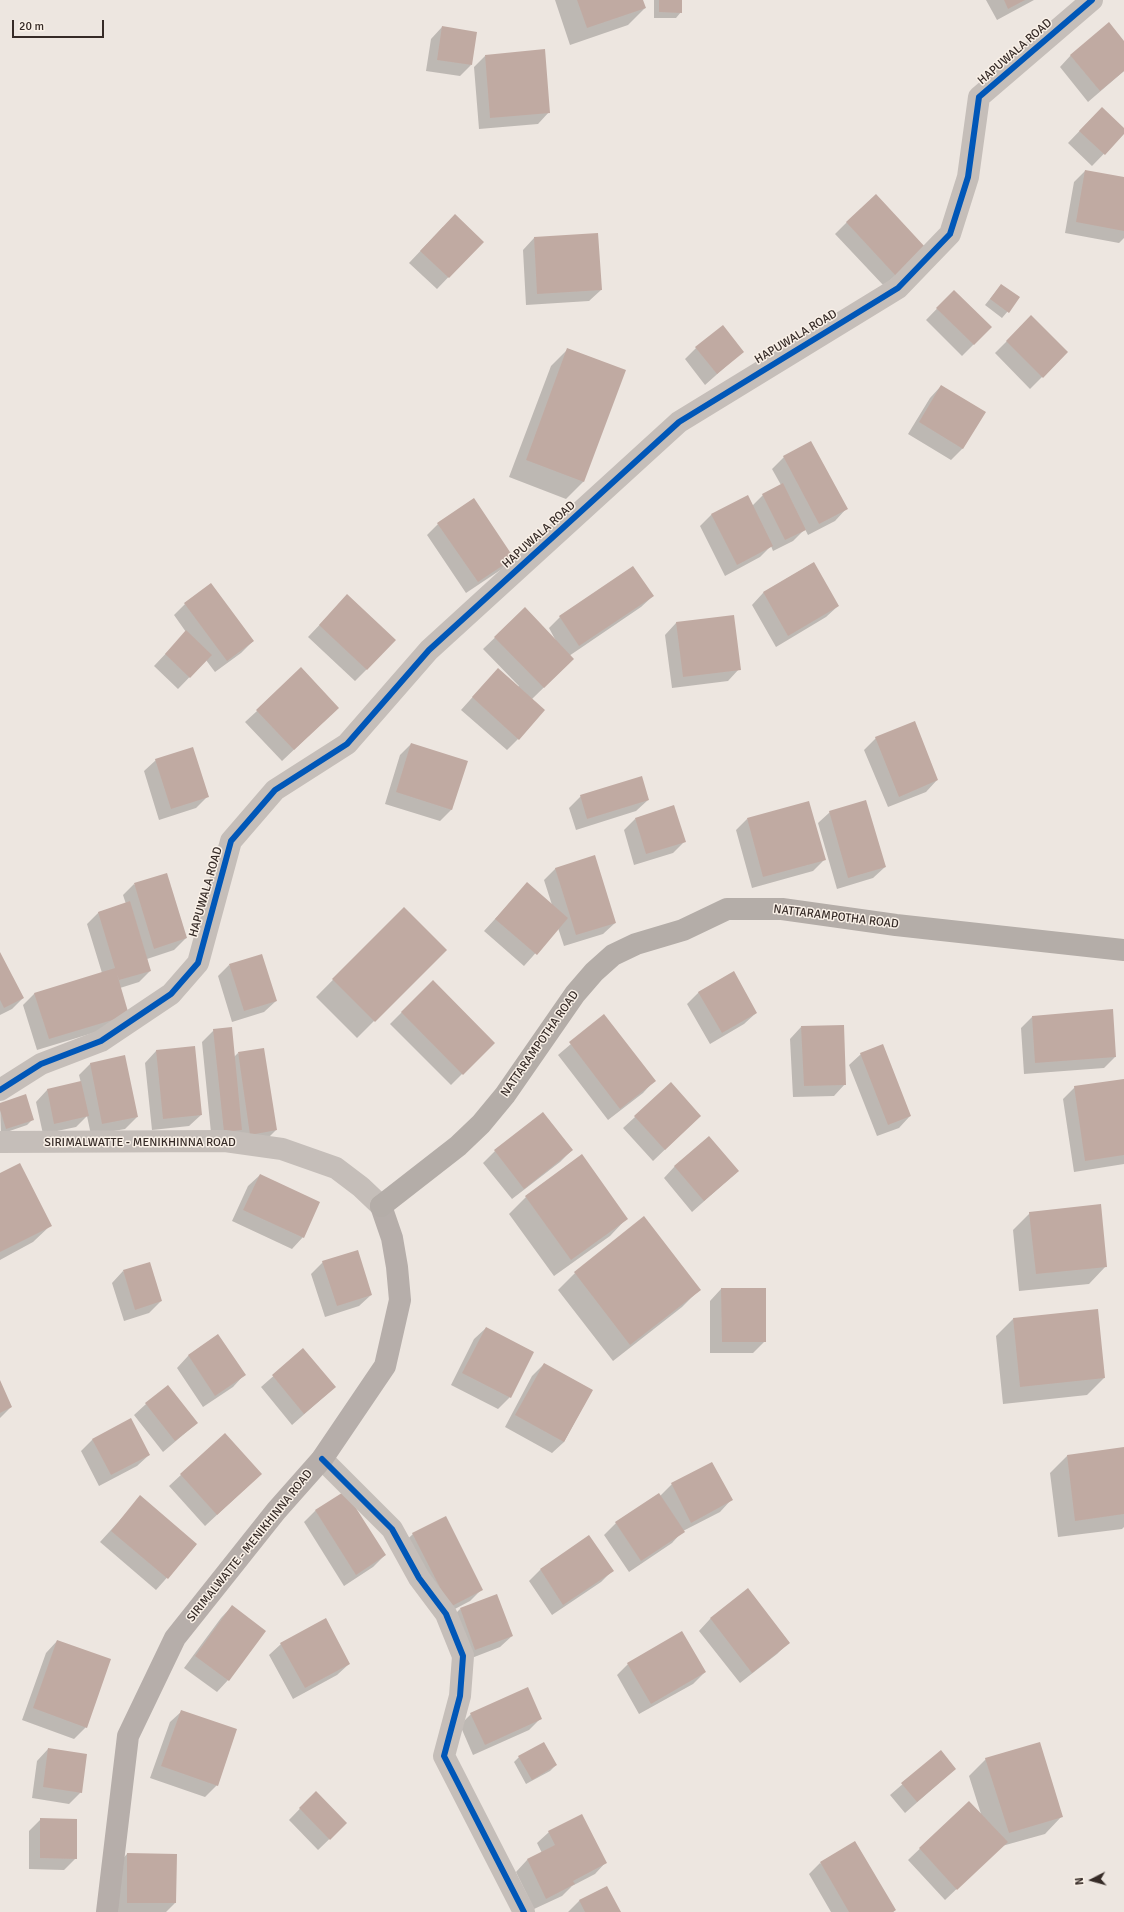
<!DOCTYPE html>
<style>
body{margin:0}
#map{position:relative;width:1124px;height:1912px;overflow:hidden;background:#ede6e0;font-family:Signika,sans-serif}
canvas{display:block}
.north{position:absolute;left:1072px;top:1860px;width:40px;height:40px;-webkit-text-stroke:3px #f9f0e7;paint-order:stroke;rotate:264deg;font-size:11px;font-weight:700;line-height:16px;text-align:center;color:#362b27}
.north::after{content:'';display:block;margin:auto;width:14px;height:18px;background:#362b27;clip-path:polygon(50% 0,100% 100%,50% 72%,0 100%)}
.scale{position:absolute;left:12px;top:20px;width:92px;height:18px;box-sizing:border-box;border:2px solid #362b27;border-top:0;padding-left:5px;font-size:12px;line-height:14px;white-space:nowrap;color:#362b27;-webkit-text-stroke:3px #f9f0e7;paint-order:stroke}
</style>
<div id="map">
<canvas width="1124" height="1912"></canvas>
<div class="north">N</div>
<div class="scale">20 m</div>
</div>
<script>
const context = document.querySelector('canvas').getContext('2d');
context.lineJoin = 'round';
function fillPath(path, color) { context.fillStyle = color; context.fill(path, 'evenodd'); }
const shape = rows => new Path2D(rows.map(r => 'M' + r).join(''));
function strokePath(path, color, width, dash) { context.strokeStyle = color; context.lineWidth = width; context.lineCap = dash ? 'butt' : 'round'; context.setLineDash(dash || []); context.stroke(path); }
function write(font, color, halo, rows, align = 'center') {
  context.font = font + ' Signika,sans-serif'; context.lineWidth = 3; context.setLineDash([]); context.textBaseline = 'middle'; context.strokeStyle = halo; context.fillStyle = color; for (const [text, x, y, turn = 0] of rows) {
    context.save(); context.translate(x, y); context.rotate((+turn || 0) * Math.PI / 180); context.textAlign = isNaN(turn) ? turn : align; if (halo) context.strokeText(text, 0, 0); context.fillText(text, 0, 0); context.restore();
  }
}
const shadow = shape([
 [555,0,642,0,645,8,628,25,570,45],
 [654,0,681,0,681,12,676,18,654,18],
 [986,0,1034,0,997,20],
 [442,27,471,65,460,76,426,71,431,39],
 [1124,42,1124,71,1088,102,1060,67,1071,55],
 [485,56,549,112,538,124,479,129,474,67],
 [1090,120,1124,129,1124,133,1092,166,1068,143],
 [1085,171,1124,178,1124,238,1119,243,1065,233,1074,182],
 [847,222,913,259,884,286,835,234],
 [443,227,482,242,437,289,409,263],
 [534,238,601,290,589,301,526,305,523,250],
 [1001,285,1019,298,1002,318,985,305],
 [954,291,991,327,962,356,926,320],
 [1031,317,1067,352,1030,389,995,353],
 [696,348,743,351,705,385,685,359],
 [568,349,624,370,583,482,566,499,509,477,551,366],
 [941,386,963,448,951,460,908,434,930,398],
 [784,457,846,509,835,521,808,535,805,529,793,541,773,551,771,546,760,557,725,576,700,526,711,515,752,506,763,495,781,485,772,469],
 [438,524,513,557,502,569,466,593,427,535],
 [813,563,838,606,826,617,776,647,752,605,763,593],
 [347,596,367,669,355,681,308,637],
 [653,596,641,607,569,656,573,659,532,699,518,739,507,750,461,710,487,681,518,687,519,686,483,649,525,609,556,641,549,628,560,617],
 [185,604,253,641,241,653,215,672,206,660,178,689,154,666,186,632,174,615],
 [733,616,739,669,728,681,672,688,665,635,676,623],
 [338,708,282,761,245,722,257,711],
 [876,738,937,780,926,792,888,807,864,750],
 [411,744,466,761,451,810,440,821,385,804,400,755],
 [156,760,208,796,196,808,159,820,144,771],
 [581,796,648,800,636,811,576,830,569,808],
 [830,812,885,867,873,878,837,889,818,823],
 [635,819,685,841,673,853,634,865,624,830],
 [747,819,824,860,813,871,752,888,736,830],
 [556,868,615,923,603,934,564,946,558,928,524,966,484,931,527,884,552,905,544,880],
 [134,884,186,938,174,950,147,959,150,971,139,982,120,988,116,1026,37,1050,23,1005,34,994,102,973,87,924,99,912,126,904,123,895],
 [404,908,445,950,357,1038,316,997],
 [0,954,23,998,12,1009,0,1015],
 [229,965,276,1001,264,1012,232,1022,218,976],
 [433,981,493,1043,451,1085,390,1024],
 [699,992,756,1013,744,1024,710,1044,687,1004],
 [604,1016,654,1081,643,1093,608,1120,558,1055],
 [1032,1017,1115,1057,1104,1068,1024,1074,1021,1028],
 [801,1027,845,1084,834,1096,793,1097,790,1039],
 [214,1030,234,1057,238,1053,276,1130,265,1141,212,1143,202,1042],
 [194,1047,201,1115,189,1126,152,1130,145,1063,156,1051],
 [861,1054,910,1116,899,1128,877,1136,849,1065],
 [91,1063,137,1117,125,1129,91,1135,87,1116,76,1127,43,1134,36,1102,47,1090,81,1083,79,1075],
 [1124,1080,1124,1164,1074,1172,1063,1099,1075,1087],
 [671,1084,700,1116,653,1161,623,1128],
 [0,1104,33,1119,27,1125,1,1134],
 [543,1113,572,1150,560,1162,512,1199,483,1163,495,1151],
 [675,1166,738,1171,692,1212,664,1178],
 [0,1174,51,1225,33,1242,0,1260],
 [260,1175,303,1237,292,1249,232,1221,248,1186],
 [526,1197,627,1218,610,1236,554,1276,509,1214],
 [1030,1213,1106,1266,1089,1284,1019,1291,1013,1230],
 [323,1262,371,1295,359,1306,325,1317,311,1274],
 [123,1271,161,1301,149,1313,124,1321,112,1283],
 [575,1273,699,1290,682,1307,613,1361,558,1290],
 [721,1289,765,1341,753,1353,710,1353,710,1301],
 [1013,1319,1104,1378,1087,1395,1003,1404,996,1336],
 [486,1328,533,1352,510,1397,498,1409,451,1385,474,1339],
 [218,1336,244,1375,233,1387,203,1407,177,1368,188,1356],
 [303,1350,335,1387,292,1425,261,1387],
 [544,1364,592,1390,564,1442,552,1453,505,1427,532,1376],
 [0,1382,11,1407,0,1418],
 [146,1404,197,1423,163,1452,134,1415],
 [131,1420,149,1455,137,1466,99,1486,81,1451,92,1440],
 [225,1434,261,1474,205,1526,169,1486],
 [1124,1448,1124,1527,1122,1529,1058,1537,1050,1473,1067,1456],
 [712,1463,731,1500,720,1512,683,1531,672,1543,629,1572,604,1535,616,1523,660,1496,672,1484],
 [345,1492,385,1555,373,1567,344,1586,304,1522,315,1511],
 [141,1497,196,1545,156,1590,100,1542],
 [413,1534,482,1589,470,1601,438,1618,401,1545],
 [540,1570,612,1571,601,1582,552,1615,529,1581],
 [747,1590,789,1642,777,1654,740,1683,699,1631,710,1619],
 [232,1606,228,1680,217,1692,184,1668,221,1618],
 [460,1609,512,1636,500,1647,464,1661,449,1620],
 [57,1641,86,1727,74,1739,22,1720,46,1653],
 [281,1644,349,1664,337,1675,293,1699,269,1655],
 [628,1664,705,1672,693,1684,639,1714,617,1675],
 [182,1711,217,1785,205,1797,150,1778,170,1722],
 [471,1714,541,1718,529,1730,473,1755,460,1725],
 [48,1749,81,1792,69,1804,32,1798,37,1761],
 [940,1752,955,1769,905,1813,890,1795],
 [519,1757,556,1765,550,1771,526,1784,514,1762],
 [986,1759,1062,1816,1045,1834,1002,1846,945,1900,908,1860,969,1802,981,1814,969,1776],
 [316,1792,346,1823,318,1850,289,1820],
 [41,1819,76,1858,64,1870,29,1869,29,1831],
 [549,1832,606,1862,595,1874,572,1886,562,1896,534,1909,516,1872,527,1860,542,1853,537,1843],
 [127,1854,175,1903,166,1912,116,1912,116,1866],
 [820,1863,895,1910,893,1912,831,1912,809,1874],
 [606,1887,619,1912,568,1912,579,1901]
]);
const building = shape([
 [577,0,643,0,646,8,587,28],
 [659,0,682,0,682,13,659,12],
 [1004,0,1025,0,1008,9],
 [1109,22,1124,41,1124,71,1100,91,1070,55],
 [442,26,477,32,472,65,437,60],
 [545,49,550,113,490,118,485,55],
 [1102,107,1124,128,1124,134,1105,155,1079,131],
 [1085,170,1124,177,1124,231,1076,222],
 [876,194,926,248,896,276,846,222],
 [455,214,484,242,449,278,420,251],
 [598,233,602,290,537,294,534,237],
 [1001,284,1020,297,1009,313,990,299],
 [954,290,992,327,974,345,936,308],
 [1031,315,1068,352,1043,378,1006,341],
 [723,325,744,352,717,374,695,347],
 [567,348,626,370,584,482,526,460],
 [941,385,986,412,963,449,919,422],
 [811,441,848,509,819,524,783,456],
 [783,483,806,530,785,540,762,494],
 [748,495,773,546,737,565,711,514],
 [474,498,514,558,478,582,437,523],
 [814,562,839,606,788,636,763,592],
 [633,566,654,596,579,646,559,616],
 [211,583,254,641,227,661,184,603],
 [347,594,396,640,367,670,319,625],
 [525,607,574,659,544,688,494,637],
 [734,615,741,670,683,677,676,622],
 [186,630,212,655,190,678,165,654],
 [301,667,339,708,294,750,256,710],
 [498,668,545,710,519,740,472,697],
 [915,721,938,780,899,797,875,737],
 [411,743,468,761,452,810,396,792],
 [193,747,209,797,171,809,155,759],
 [642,776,649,800,587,819,580,795],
 [866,800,886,867,848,878,829,811],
 [809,801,826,860,763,877,747,818],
 [674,805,686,842,646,854,635,818],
 [595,855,616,923,576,935,555,868],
 [167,873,187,938,154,949,134,883],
 [527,882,568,918,537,955,495,919],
 [130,901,151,971,119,980,117,974,129,1015,49,1039,34,993,115,968,98,912],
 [404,907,447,950,375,1022,332,979],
 [0,952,24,998,4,1008,0,1000],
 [262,954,277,1001,244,1011,229,964],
 [734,971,757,1013,722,1033,698,992],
 [433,980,495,1043,463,1075,401,1012],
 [1113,1009,1116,1057,1035,1063,1032,1016],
 [604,1014,656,1081,620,1109,569,1042],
 [844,1025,846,1085,804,1086,801,1026],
 [232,1027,242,1130,224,1132,213,1029],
 [883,1044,911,1116,888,1125,860,1053],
 [195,1046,202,1115,163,1119,156,1050],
 [264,1048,277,1130,250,1135,238,1052],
 [125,1055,138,1117,102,1124,90,1063],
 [1124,1079,1124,1155,1085,1161,1074,1086],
 [81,1081,89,1116,54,1124,47,1089],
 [671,1082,701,1116,665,1150,634,1116],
 [26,1094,34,1120,6,1129,0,1110,0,1103],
 [543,1112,573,1150,524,1189,494,1150],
 [709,1136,739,1171,704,1201,674,1166],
 [582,1154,628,1219,571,1260,525,1196],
 [20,1163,52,1226,0,1252,0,1173],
 [260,1174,320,1202,304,1238,243,1210],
 [1101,1204,1107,1267,1036,1274,1029,1212],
 [644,1216,701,1290,630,1345,574,1272],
 [358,1250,372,1295,337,1306,322,1261],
 [150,1262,162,1301,135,1310,123,1270],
 [721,1288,766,1288,766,1342,722,1342],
 [1098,1309,1105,1378,1020,1387,1013,1318],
 [486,1327,534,1352,511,1398,462,1373],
 [218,1334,246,1375,215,1396,188,1355],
 [303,1348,336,1387,304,1414,272,1375],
 [544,1363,593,1390,564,1442,515,1415],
 [0,1380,12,1407,0,1413],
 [168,1385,198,1423,175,1441,145,1403],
 [131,1418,150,1455,111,1475,92,1439],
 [225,1433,262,1474,217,1515,180,1474],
 [1124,1447,1124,1514,1075,1521,1067,1455],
 [712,1462,733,1500,691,1523,671,1483],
 [345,1491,386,1555,356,1575,315,1510],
 [659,1493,685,1532,641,1561,615,1522],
 [140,1495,197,1544,168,1579,111,1531],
 [446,1516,483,1590,450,1607,412,1533],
 [589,1535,614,1571,563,1605,540,1569],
 [748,1588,790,1643,752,1673,710,1618],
 [497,1594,513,1636,475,1650,460,1608],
 [232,1605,266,1631,229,1681,195,1656],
 [326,1618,350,1664,305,1688,280,1643],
 [682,1631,706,1672,651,1704,627,1663],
 [57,1640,111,1659,87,1728,33,1708],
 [528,1687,542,1719,485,1745,470,1713],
 [181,1710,237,1729,218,1786,161,1766],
 [544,1742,557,1765,532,1780,518,1756],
 [1040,1742,1063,1817,1009,1833,985,1758],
 [48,1748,87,1754,82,1793,43,1787],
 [941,1750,956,1769,917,1802,901,1783],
 [316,1791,347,1823,330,1840,299,1808],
 [969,1801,1008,1842,957,1890,919,1848],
 [582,1814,607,1863,573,1881,575,1884,546,1899,527,1859,555,1845,548,1831],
 [40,1818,77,1819,77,1859,40,1858],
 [855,1841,896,1910,893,1912,849,1912,820,1862],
 [127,1853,177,1854,176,1903,127,1903],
 [607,1886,621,1912,585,1912,579,1900]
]);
const minor = shape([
 [0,1090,41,1064,101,1041,171,994,198,963,231,841,275,790,347,744,429,650,679,422,898,288,950,234,968,177,979,97,1092,0],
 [322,1459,392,1529,419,1578,446,1614,463,1656,460,1696,444,1756,524,1912]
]);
const tertiary = shape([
 [0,1142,225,1141,282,1149,336,1168,361,1187,381,1206]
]);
const secondary = shape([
 [107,1912,128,1736,175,1638,276,1511,322,1459,385,1366,400,1300,397,1267,392,1238,381,1206]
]);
const primary = shape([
 [381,1206,458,1146,481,1124,505,1095,575,994,594,972,613,955,636,944,683,930,727,909,782,909,896,925,1124,950]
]);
const cycleway = shape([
 [0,1090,41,1064,101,1041,171,994,198,963,231,841,275,790,347,744,429,650,679,422,898,288,950,234,968,177,979,97,1092,0],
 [322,1459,392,1529,419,1578,446,1614,463,1656,460,1696,444,1756,524,1912]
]);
const streetNames = [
 ["HAPUWALA ROAD",1015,52,-41],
 ["HAPUWALA ROAD",796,337,-31],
 ["HAPUWALA ROAD",539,535,-42],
 ["HAPUWALA ROAD",206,892,-74],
 ["NATTARAMPOTHA ROAD",836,917,7],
 ["NATTARAMPOTHA ROAD",540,1044,-55],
 ["SIRIMALWATTE - MENIKHINNA ROAD",140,1143],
 ["SIRIMALWATTE - MENIKHINNA ROAD",250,1546,-51]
];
fillPath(shadow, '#0003');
fillPath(building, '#c0aaa2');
strokePath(minor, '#c5beb9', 22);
strokePath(tertiary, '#c5beb9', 22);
strokePath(secondary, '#b6aeaa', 22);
strokePath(primary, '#b4ada8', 22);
strokePath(cycleway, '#0057b8', 6);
write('12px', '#362b27', '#f9f0e7', streetNames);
</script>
